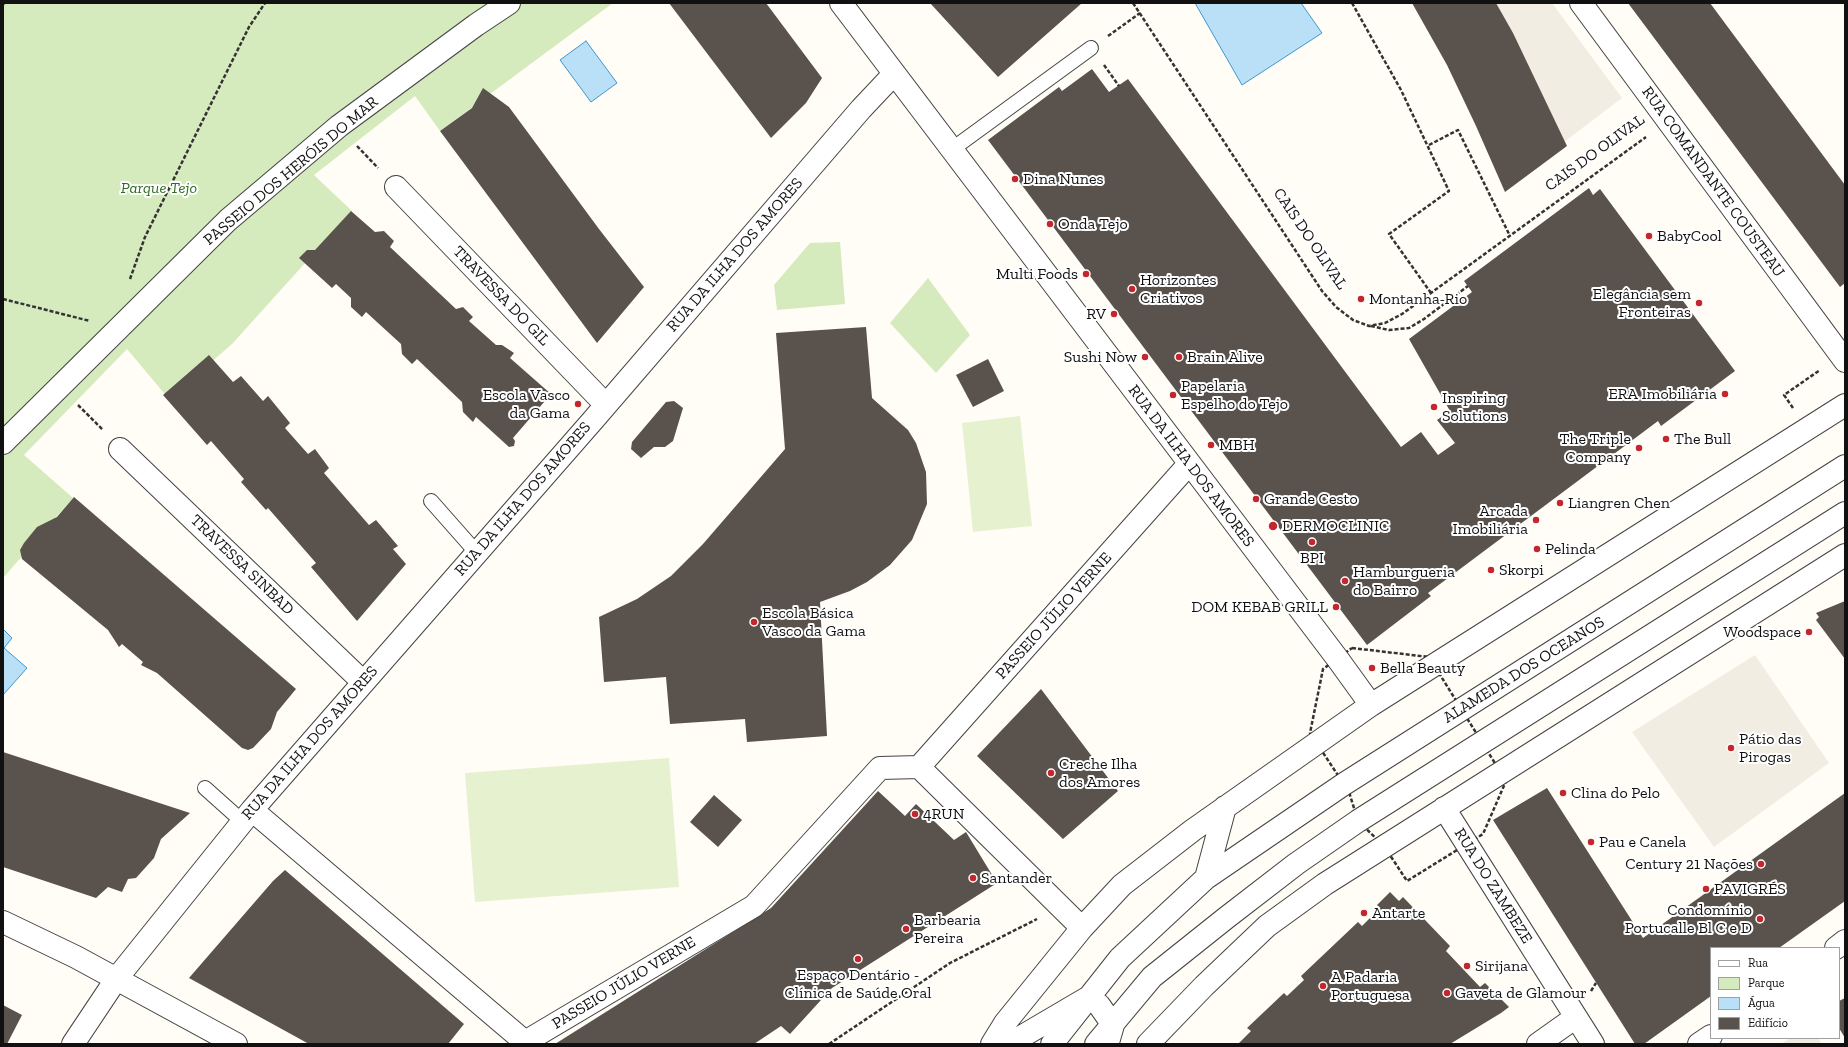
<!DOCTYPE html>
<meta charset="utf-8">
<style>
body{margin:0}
#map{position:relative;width:1848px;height:1047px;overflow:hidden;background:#fffdf5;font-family:"Zilla Slab",serif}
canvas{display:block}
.frame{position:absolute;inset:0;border:4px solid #111;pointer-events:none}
.legend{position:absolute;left:1710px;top:947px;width:130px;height:92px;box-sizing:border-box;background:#fff;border:1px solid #a0a0a0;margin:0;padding:5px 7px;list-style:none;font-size:12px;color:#111}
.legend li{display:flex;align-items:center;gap:8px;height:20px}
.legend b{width:20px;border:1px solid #a0a0a0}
</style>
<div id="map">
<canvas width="1848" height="1047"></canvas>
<div class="frame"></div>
<ul class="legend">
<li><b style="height:5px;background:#fff"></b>Rua</li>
<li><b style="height:11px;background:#d5ebbd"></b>Parque</li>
<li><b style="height:11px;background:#b9e0f7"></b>Água</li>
<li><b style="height:11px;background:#5a524d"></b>Edifício</li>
</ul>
</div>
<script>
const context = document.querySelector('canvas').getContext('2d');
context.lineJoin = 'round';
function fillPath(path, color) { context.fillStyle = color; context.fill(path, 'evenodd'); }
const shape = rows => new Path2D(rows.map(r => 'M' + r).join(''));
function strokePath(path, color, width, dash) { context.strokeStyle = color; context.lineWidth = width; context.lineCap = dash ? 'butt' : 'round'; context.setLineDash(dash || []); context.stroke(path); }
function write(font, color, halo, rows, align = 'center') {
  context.font = font + ' "Zilla Slab",serif'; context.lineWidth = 4; context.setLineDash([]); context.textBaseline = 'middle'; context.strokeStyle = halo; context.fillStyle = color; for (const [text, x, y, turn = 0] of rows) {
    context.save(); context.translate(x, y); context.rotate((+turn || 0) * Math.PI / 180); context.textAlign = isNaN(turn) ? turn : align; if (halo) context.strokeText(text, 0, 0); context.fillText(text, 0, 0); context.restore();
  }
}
const green = shape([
 [3,3,613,3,440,131,415,96,314,175,352,211,232,344,169,399,127,349,24,455,73,498,3,578],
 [840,242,845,304,777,310,774,285,810,243],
 [928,278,970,335,936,373,890,323]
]);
const pitch = shape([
 [1020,416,1032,526,973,532,962,423],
 [669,758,679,887,475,902,465,773]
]);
const plaza = shape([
 [1496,3,1552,3,1622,98,1564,142],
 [1755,655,1829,763,1714,847,1632,732],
 [1790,1038,1818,1038,1822,1044,1781,1044]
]);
const water = shape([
 [1195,3,1301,3,1322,33,1242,85,1195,3],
 [586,41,617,83,591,102,560,60,586,41],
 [3,629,12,638,4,648,27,668,3,695,3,629]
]);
const building = shape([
 [669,3,766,3,822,78,806,103,771,138],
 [930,3,1082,3,998,77],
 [1412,3,1496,3,1513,33,1567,146,1505,192,1476,126,1447,65],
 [1628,3,1710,3,1845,185,1845,283,1840,287],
 [1092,69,1109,92,1128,79,1401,447,1421,432,1438,455,1455,443,1437,420,1450,411,1409,339,1472,292,1464,281,1589,188,1593,195,1600,189,1735,371,1661,426,1658,421,1428,593,1431,596,1367,645,988,140,1059,87,1062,91],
 [483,88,509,107,599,229,644,287,597,343,440,131,472,108],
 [351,211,375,232,384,231,394,241,390,247,456,309,463,307,473,317,469,321,496,345,502,345,514,353,510,358,551,394,513,438,515,441,514,446,509,447,476,417,473,422,463,412,462,402,439,380,417,359,412,364,402,354,401,344,366,312,362,317,351,307,351,298,336,284,332,288,299,258,307,250,315,250],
 [866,327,872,398,908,430,916,443,926,472,927,504,912,540,890,565,867,582,850,591,820,602,827,736,747,742,745,719,670,724,666,677,604,682,599,617,637,599,671,576,703,544,785,449,776,333],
 [209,355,233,382,241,376,263,401,268,396,290,423,285,428,308,454,315,449,329,468,324,473,369,525,376,520,398,546,393,549,406,564,357,621,311,567,316,563,268,508,266,510,241,482,244,479,211,441,207,445,163,395],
 [988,359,1004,391,973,407,956,375],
 [674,401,683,408,673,441,665,447,654,447,641,458,631,449,632,442,666,402],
 [74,497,296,689,277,712,271,729,253,748,248,750,242,748,157,673,141,665,143,662,122,644,119,647,108,630,22,559,20,550,24,543,37,527,57,517],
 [1845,601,1845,659,1816,620,1819,617,1816,613],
 [1041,689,1118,791,1063,839,977,756],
 [3,752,190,813,161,839,154,858,136,878,128,879,122,892,108,887,96,898,3,867],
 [1547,788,1643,938,1845,793,1845,901,1779,948,1711,948,1711,996,1644,1044,1635,1044,1493,820],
 [878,791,905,816,916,804,954,840,966,832,997,883,832,988,790,1034,781,1026,754,1044,555,1044,771,908],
 [714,795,742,820,718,847,690,822],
 [285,870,464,1024,448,1044,309,1044,189,978,273,881],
 [1390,892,1399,901,1403,897,1450,946,1446,951,1480,987,1485,983,1509,1007,1501,1013,1450,1044,1238,1044,1251,1031,1247,1028,1284,993,1287,996,1304,980,1301,976,1358,922,1362,926,1380,908,1377,905],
 [1845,998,1845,1038,1839,1028,1839,1001],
 [3,1005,22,1015,7,1044,3,1044]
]);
const path = shape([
 [1133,3,1322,291,1336,307,1353,320,1369,326,1385,323,1402,314,1646,137],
 [1352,3,1401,90,1449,191,1389,234,1431,293],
 [3,4,5,3],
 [1108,36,1140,13],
 [1104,65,1119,86],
 [1429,145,1458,130,1510,236],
 [357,146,378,168],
 [130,279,145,237,249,27,265,3],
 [3,299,90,321],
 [1371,326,1389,330,1409,328,1424,319,1468,286],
 [78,405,103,430],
 [1793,408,1784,395,1820,370],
 [1352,648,1429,657,1506,781,1483,834,1407,881,1384,846,1358,821,1349,792,1310,733,1323,669,1352,648],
 [1591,991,1596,983],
 [829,1044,950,963,1037,919]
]);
const lane = shape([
 [951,150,1091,48],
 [431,501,476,552],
 [205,788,243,822]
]);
const street = shape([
 [841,3,1337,658,1371,705],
 [1581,3,1845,361],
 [396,187,606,405],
 [3,443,228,220,339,126,476,25,509,3],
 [120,449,363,682],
 [919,767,1189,464],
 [1444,808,1593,1044],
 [252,810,525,1042,754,906,880,768,919,767,1082,928],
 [1206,878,1225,807],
 [3,922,76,957,236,1044],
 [1836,948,1845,941],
 [73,1044,117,978,252,810,594,419,861,109,894,74],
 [992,1044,1005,1023,1082,928,1122,885,1193,830,1371,705,1845,405],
 [1009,1044,1089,997,1099,1005,1113,1025,1109,1039],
 [1052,1044,1120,958,1206,878,1344,784,1845,466],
 [1096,1044,1152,977,1226,918,1296,864,1358,821,1845,513],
 [1148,1044,1204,986,1267,926,1325,884,1845,555],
 [1538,1044,1576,1017],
 [1699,1044,1711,1036]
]);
const markers = [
 [1015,179,4,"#c4262e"],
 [1050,224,4,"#c4262e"],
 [1649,236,4,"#c4262e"],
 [1086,274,4,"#c4262e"],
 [1132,289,4,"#c4262e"],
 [1361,299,4,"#c4262e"],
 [1699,303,4,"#c4262e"],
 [1114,314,4,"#c4262e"],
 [1145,357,4,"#c4262e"],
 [1179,357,4,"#c4262e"],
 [1725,394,4,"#c4262e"],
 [1173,395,4,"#c4262e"],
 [578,404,4,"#c4262e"],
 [1434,407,4,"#c4262e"],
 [1666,439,4,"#c4262e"],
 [1211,445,4,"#c4262e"],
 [1639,448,4,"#c4262e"],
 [1256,499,4,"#c4262e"],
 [1560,503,4,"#c4262e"],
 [1536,520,4,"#c4262e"],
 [1273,526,5,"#c4262e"],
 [1312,542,4,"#c4262e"],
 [1537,549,4,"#c4262e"],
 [1491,570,4,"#c4262e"],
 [1345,581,4,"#c4262e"],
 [1336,607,4,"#c4262e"],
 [754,622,4,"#c4262e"],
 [1809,632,4,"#c4262e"],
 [1372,668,4,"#c4262e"],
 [1731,748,4,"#c4262e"],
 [1051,773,4,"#c4262e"],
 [1563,793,4,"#c4262e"],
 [915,814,4,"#c4262e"],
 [1591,842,4,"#c4262e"],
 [1761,864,4,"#c4262e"],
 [973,878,4,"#c4262e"],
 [1706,889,4,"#c4262e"],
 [1364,913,4,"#c4262e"],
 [1760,919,4,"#c4262e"],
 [906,929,4,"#c4262e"],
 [858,959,4,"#c4262e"],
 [1467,966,4,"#c4262e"],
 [1323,986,4,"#c4262e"],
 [1447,993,4,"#c4262e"]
];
const streetNames = [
 ["CAIS DO OLIVAL",1595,153,-36],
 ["PASSEIO DOS HERÓIS DO MAR",291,171,-40],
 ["RUA COMANDANTE COUSTEAU",1713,182,54],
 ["CAIS DO OLIVAL",1310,239,56],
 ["RUA DA ILHA DOS AMORES",735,255,-49],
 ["TRAVESSA DO GIL",501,296,46],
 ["RUA DA ILHA DOS AMORES",1191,466,53],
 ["RUA DA ILHA DOS AMORES",523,499,-49],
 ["TRAVESSA SINBAD",242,565,44],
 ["PASSEIO JÚLIO VERNE",1054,616,-48],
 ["ALAMEDA DOS OCEANOS",1524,670,-32],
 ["RUA DA ILHA DOS AMORES",310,743,-49],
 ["RUA DO ZAMBEZE",1493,886,58],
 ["PASSEIO JÚLIO VERNE",624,983,-31]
];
const poiNames = [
 ["Dina Nunes",1023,179],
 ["Onda Tejo",1058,224],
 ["BabyCool",1657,236],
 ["Multi Foods",1078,274,"right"],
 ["Horizontes",1140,280],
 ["Criativos",1140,298],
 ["Elegância sem",1691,294,"right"],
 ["Fronteiras",1691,312,"right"],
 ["Montanha-Rio",1369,299],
 ["RV",1106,314,"right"],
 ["Sushi Now",1137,357,"right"],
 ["Brain Alive",1187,357],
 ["Papelaria",1181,386],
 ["Espelho do Tejo",1181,404],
 ["ERA Imobiliária",1717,394,"right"],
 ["Escola Vasco",570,395,"right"],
 ["da Gama",570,413,"right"],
 ["Inspiring",1442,398],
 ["Solutions",1442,416],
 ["The Triple",1631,439,"right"],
 ["Company",1631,457,"right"],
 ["The Bull",1674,439],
 ["MBH",1219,445],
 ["Grande Cesto",1264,499],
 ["Liangren Chen",1568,503],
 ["Arcada",1528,511,"right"],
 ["Imobiliária",1528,529,"right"],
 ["DERMOCLINIC",1282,526],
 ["Pelinda",1545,549],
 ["BPI",1312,558,"center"],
 ["Skorpi",1499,570],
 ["Hamburgueria",1353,572],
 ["do Bairro",1353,590],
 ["DOM KEBAB GRILL",1328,607,"right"],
 ["Escola Básica",762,613],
 ["Vasco da Gama",762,631],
 ["Woodspace",1801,632,"right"],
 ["Bella Beauty",1380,668],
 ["Pátio das",1739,739],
 ["Pirogas",1739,757],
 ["Creche Ilha",1059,764],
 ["dos Amores",1059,782],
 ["Clina do Pelo",1571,793],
 ["4RUN",923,814],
 ["Pau e Canela",1599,842],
 ["Century 21 Nações",1753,864,"right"],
 ["Santander",981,878],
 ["PAVIGRÉS",1714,889],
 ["Condomínio",1752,910,"right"],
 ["Portucalle Bl C e D",1752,928,"right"],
 ["Antarte",1372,913],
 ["Barbearia",914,920],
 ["Pereira",914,938],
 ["Sirijana",1475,966],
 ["Espaço Dentário -",858,975,"center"],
 ["Clínica de Saúde Oral",858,993,"center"],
 ["A Padaria",1331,977],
 ["Portuguesa",1331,995],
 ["Gaveta de Glamour",1455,993]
];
const parkNames = [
 ["Parque Tejo",159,188]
];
fillPath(green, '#d5ebbd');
fillPath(pitch, '#e6f2cf');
fillPath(plaza, '#f1ede2');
fillPath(water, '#b9e0f7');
strokePath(water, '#3f96cf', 1);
fillPath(building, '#5a524d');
strokePath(lane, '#444', 16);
strokePath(street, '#444', 24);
strokePath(path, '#333', 2.5, [4, 2]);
strokePath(lane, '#fff', 14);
strokePath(street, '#fff', 22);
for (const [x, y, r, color] of markers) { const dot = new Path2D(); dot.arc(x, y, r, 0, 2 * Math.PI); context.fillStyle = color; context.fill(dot); strokePath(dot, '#fff', 1.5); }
write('16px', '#111', '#fff', streetNames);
write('16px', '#111', '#fff', poiNames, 'left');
write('italic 16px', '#2f6b1f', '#fff', parkNames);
</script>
